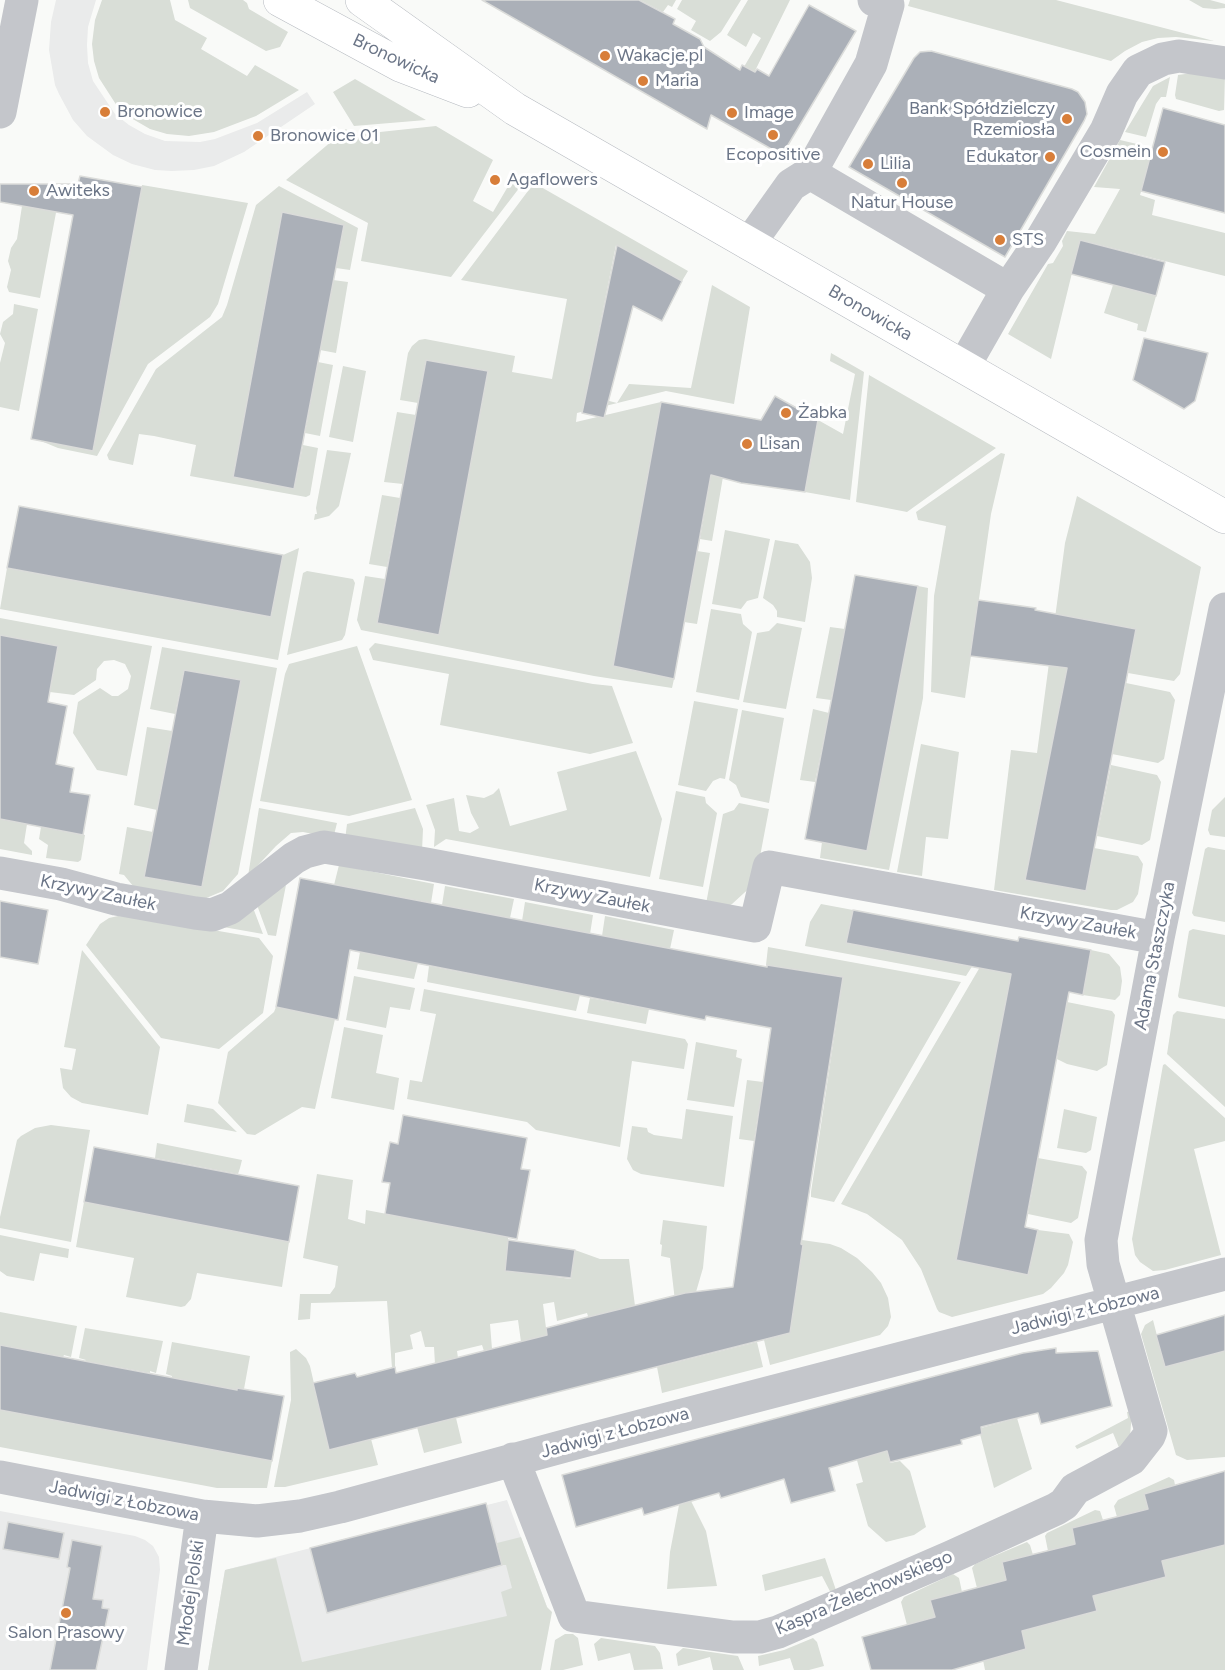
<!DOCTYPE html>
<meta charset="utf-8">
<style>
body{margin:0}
canvas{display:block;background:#f9faf8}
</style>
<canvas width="1225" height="1670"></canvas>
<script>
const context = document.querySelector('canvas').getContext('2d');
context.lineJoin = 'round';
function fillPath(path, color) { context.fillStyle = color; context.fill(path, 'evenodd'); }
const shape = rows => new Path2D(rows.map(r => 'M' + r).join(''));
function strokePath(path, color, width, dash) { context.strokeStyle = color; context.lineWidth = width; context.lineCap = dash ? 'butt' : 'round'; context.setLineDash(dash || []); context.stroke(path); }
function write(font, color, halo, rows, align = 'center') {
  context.font = font + ' Figtree,sans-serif'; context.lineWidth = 6; context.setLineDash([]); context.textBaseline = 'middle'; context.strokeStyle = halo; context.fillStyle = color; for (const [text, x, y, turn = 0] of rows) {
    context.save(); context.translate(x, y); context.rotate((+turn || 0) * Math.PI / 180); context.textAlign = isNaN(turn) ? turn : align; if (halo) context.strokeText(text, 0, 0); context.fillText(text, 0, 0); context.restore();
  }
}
const built = shape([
 [56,0,96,0,88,27,87,45,88,63,93,81,115,114,129,125,145,134,165,141,200,142,215,139,257,123,307,92,315,104,244,152,214,166,194,170,172,171,155,170,132,164,113,155,87,136,73,120,59,94,55,85,49,50,51,22],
 [507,1500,547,1607,536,1670,208,1670,225,1570,486,1503,487,1505],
 [0,1511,135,1536,145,1540,153,1546,159,1557,160,1570,147,1670,0,1670]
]);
const green = shape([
 [102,0,170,0,175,20,207,38,201,49,247,76,255,65,299,90,256,116,214,132,189,136,167,134,150,129,131,118,117,106,99,78,94,61,92,44,95,20],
 [188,0,243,0,247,3,249,9,288,32,280,47,266,51,190,8],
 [640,0,676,0,672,7,668,5,663,12],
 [682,0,741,0,721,32,710,41,691,30,696,21,677,9],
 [748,0,790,0,749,83,738,77,761,38,753,33,746,47,727,35],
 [910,0,1056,0,1214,41,1176,37,1158,38,1142,42,1125,51,1111,61,908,6],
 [1189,0,1210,0,1225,4,1225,8,1215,9,1203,8],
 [1192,73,1225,75,1224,110,1219,111,1176,99,1175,95,1178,75],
 [1170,77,1166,97,1161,97,1156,104,1146,137,1125,132,1153,86],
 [355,79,426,120,354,126,333,92],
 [436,126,493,160,473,201,493,212,510,183,520,187,451,277,361,261,368,223,286,180,346,129,352,135],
 [1120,140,1154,148,1140,195,1155,200,1152,215,1225,233,1225,276,1080,240,1051,359,1008,334,1048,264,1053,263,1063,246,1062,241,1067,231,1095,234,1120,189,1094,187],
 [534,183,688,271,682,281,616,245,586,395,617,403,629,384,691,388,712,285,750,307,734,404,666,391,577,413,576,422,661,402,613,666,674,679,672,688,594,676,361,630,357,620,365,576,385,579,377,623,439,635,487,371,426,360,418,403,400,400,408,353,412,346,419,340,425,339,515,356,512,372,552,379,567,299,461,280],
 [50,184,61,186,40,298,9,292,7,287,11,270,8,261,11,248,17,239,22,206,45,210],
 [142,185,248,203,218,304,210,317,148,364,97,456,58,448,41,441,93,450],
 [279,186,358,228,350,270,336,268,343,225,282,213,233,476,294,489,303,445,318,448,310,495,306,497,190,476,196,445,154,436,139,434,133,465,109,460,107,455,156,369,222,317,227,305,256,205],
 [333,280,348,282,336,353,320,350],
 [1113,285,1156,296,1146,332,1137,330,1138,324,1104,313],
 [14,304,38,309,19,411,0,407,0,363,5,343,0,334,3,322,13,314],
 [831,353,864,372,850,500,805,492,818,420,843,434,855,374,830,361],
 [318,362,333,365,320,436,305,433],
 [343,366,366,371,353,442,329,437],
 [869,375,996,448,907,512,856,502],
 [397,412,416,415,403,484,384,482],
 [327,450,351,453,339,506,329,516,314,520,315,514,317,514,316,508],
 [1001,453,1005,454,991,514,965,698,931,692,934,596,946,526,918,520,916,512],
 [712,469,724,471,712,541,700,539],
 [382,495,400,498,387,567,369,564],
 [1077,496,1201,567,1180,674,1174,681,1128,673,1136,629,1077,618,1025,879,1086,891,1094,848,1138,856,1143,864,1138,894,1133,902,1117,910,1111,910,994,890,1011,750,1037,753,1065,543],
 [725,530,770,539,758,598,747,601,741,609,712,604],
 [775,540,798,544,810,562,812,578,805,622,777,617,777,611,773,605,763,598],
 [299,548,278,660,0,609,7,568,270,617,283,555],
 [697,551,710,553,697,624,684,622],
 [307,571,353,579,355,583,345,635,342,640,287,655,303,573],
 [918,586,928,588,923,698,889,870,820,858,822,842],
 [711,609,741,614,743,624,752,632,739,700,696,692],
 [0,618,152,646,127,776,97,770,73,733,78,702,100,688,112,696,118,696,128,689,131,676,125,664,114,660,104,661,97,669,96,680,74,695,50,692,58,647,0,635],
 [777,623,802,628,786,709,743,702,757,633,769,631],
 [830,627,845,629,831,700,816,698],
 [375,643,593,684,612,686,633,743,590,754,440,725,449,674,373,660,369,649],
 [357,646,412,800,349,816,260,801,285,674,289,664],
 [162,647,277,668,239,869,238,874,223,891,204,899,133,886,124,875,119,874,127,827,153,832,144,877,202,887,241,680,184,670,175,714,150,709],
 [1126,683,1170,692,1175,700,1164,759,1158,763,1112,754],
 [694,701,738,709,725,779,720,778,713,781,706,791,678,785],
 [813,709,829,713,815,782,800,780],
 [742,710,784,718,769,803,741,797,736,785,729,780],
 [147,727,172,731,157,810,134,805],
 [921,744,959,752,948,839,926,837,922,876,897,872],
 [636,751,662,819,650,877,446,839,434,847,435,830,426,805,454,798,459,831,470,833,479,828,471,813,466,795,484,798,493,794,499,788,510,826,567,810,557,772],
 [1111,765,1157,775,1161,782,1150,840,1142,845,1097,836],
 [676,791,705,797,706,803,717,813,703,887,659,879],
 [1225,797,1225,837,1210,835,1208,830,1212,810],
 [739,803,769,809,755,883,732,904,726,907,705,909,723,814,734,810],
 [259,808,337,823,334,835,328,837,303,832,291,833,276,846,248,876],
 [415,808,423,829,422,851,345,840,347,824],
 [0,819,27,824,24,843,32,851,32,855,0,849],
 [41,827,85,835,81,860,78,862,46,858,48,845,39,839],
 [1208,847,1225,850,1225,922,1194,916,1192,913,1205,849],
 [339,865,434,884,431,903,334,885],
 [286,885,276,936,268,935,257,905],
 [445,886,514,899,510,918,442,905],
 [525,902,593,915,590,934,522,921],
 [821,904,853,910,846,942,978,957,966,976,805,946,810,922],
 [252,905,263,934,212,925],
 [118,916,138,917,259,938,273,956,263,1013,219,1049,161,1038,86,945,100,924,109,918],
 [605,916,674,930,670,949,602,936],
 [1193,929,1225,935,1225,1007,1179,998,1178,996,1189,931],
 [997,938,1017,942,956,1260,1028,1275,1038,1230,1069,1234,1073,1242,1068,1265,1064,1273,1051,1288,1043,1294,952,1317,939,1312,937,1309,921,1269,902,1240,867,1214,841,1204],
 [768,947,961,982,834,1202,811,1197,811,1192,843,977,766,965],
 [82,950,160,1047,148,1115,82,1103,71,1097,63,1088,60,1068,72,1070,76,1049,64,1047],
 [1091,950,1109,954,1120,967,1122,981,1120,995,1115,1000,1083,995],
 [360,952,418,963,414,979,357,969],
 [429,966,580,995,576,1011,427,982],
 [354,976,415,988,410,1010,390,1007,386,1028,346,1020],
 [424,989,685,1039,688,1044,684,1069,632,1061,620,1147,536,1130,527,1122,407,1099,410,1080,422,1082,436,1014,420,1011],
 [590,998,649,1009,646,1024,587,1013],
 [1067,1002,1112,1011,1115,1015,1107,1065,1097,1071,1067,1064,1057,1059],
 [276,1007,335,1019,315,1109,302,1107,255,1135,247,1134,218,1103,228,1052,274,1012],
 [1177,1011,1225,1019,1225,1107,1167,1054,1173,1015],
 [344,1027,383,1035,376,1073,399,1078,394,1110,331,1098],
 [696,1042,737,1050,736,1057,742,1059,734,1107,687,1100],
 [1165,1064,1225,1118,1225,1141,1194,1149,1221,1255,1165,1270,1153,1271,1140,1262,1135,1255,1132,1239,1163,1065],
 [747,1080,763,1082,754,1141,739,1139],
 [187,1104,213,1109,237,1132,184,1122],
 [686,1109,733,1116,724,1187,641,1174,633,1170,627,1159,632,1126,647,1128,648,1132,654,1135,682,1139],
 [1064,1109,1097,1117,1091,1150,1086,1153,1057,1148],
 [51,1125,90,1130,71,1242,0,1228,0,1217,17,1140,21,1136,35,1128],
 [157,1143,242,1160,240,1168,238,1174,155,1158],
 [1038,1158,1082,1166,1087,1172,1078,1218,1071,1223,1028,1214],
 [317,1174,353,1180,348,1219,365,1224,366,1210,508,1237,508,1240,556,1277,571,1279,575,1250,600,1259,629,1259,635,1306,590,1323,587,1313,557,1321,554,1302,543,1304,547,1336,521,1342,518,1320,490,1324,492,1349,484,1351,482,1345,457,1351,458,1358,435,1364,434,1347,425,1347,421,1331,410,1335,413,1349,395,1353,395,1367,392,1368,387,1301,311,1303,310,1319,298,1320,300,1294,330,1294,335,1287,338,1266,303,1258],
 [84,1202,289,1242,282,1287,197,1273,191,1299,185,1306,181,1307,126,1297,134,1258,76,1247],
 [663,1220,707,1226,703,1268,696,1292,675,1301,670,1258,661,1256,662,1245,660,1244],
 [0,1235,69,1249,68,1258,40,1253,34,1281,7,1276,0,1271],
 [802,1240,830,1244,841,1248,857,1258,872,1272,881,1283,888,1298,891,1317,888,1326,880,1335,770,1365,764,1340,790,1333,803,1245,801,1244],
 [0,1312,77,1326,71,1357,64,1355,63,1357,0,1345],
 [1153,1320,1165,1367,1225,1351,1225,1457,1187,1460,1176,1455,1141,1334,1145,1325],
 [85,1328,163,1341,156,1373,150,1371,150,1373,85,1361,86,1360,79,1358],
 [172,1342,250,1356,244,1389,238,1388,237,1390,172,1378,172,1376,166,1374],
 [757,1342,763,1367,662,1393,657,1367],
 [296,1349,306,1358,310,1366,329,1449,371,1439,378,1465,285,1487,274,1487,291,1400,290,1352],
 [0,1410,272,1461,267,1488,217,1488,0,1447],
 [1132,1411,1130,1437,1120,1450,1113,1433,1077,1449,1075,1446,1128,1418,1127,1412],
 [456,1418,462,1443,424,1453,417,1427],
 [1017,1418,1032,1469,994,1488,980,1434,982,1433,981,1428],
 [885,1445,890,1463,900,1461,910,1471,926,1527,914,1535,886,1542,868,1526,856,1484,863,1482,855,1453],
 [1169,1477,1174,1480,1175,1485,1144,1494,1148,1509,1117,1517,1114,1506,1118,1500],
 [691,1501,706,1531,717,1586,667,1589,670,1552,679,1505],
 [1095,1510,1100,1511,1103,1520,1072,1528,1075,1544,1048,1551,1045,1536,1047,1533],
 [521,1537,547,1607,552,1612,541,1670,208,1670,225,1570,276,1558,302,1662,507,1616,501,1592,512,1588,506,1565,502,1565,497,1543],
 [1027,1542,1030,1545,1033,1555,1002,1563,1006,1580,977,1588,972,1568,975,1564],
 [1225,1545,1225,1670,985,1670,983,1660,1022,1631,1096,1611,1093,1596,1165,1577,1162,1561],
 [825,1558,837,1593,834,1599,822,1576,765,1591,762,1575],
 [953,1574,959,1578,962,1592,931,1600,935,1617,907,1625,901,1602,904,1597],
 [565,1634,573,1634,578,1638,583,1665,563,1670,550,1670,555,1640],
 [601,1638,655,1646,660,1653,663,1669,634,1670,630,1653,598,1661,594,1644],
 [813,1638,817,1642,824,1666,809,1670,794,1670,790,1658,759,1666,758,1656,784,1650],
 [683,1648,738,1656,744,1670,713,1670,710,1657,678,1666,676,1654]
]);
const building = shape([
 [482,0,639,0,675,19,673,24,700,39,704,47,740,70,742,65,755,72,757,69,769,76,809,5,856,31,782,155,711,115,707,129,482,0],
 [931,51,1072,89,1078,92,1085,102,1087,114,1084,121,1005,257,849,167,914,58,920,52,931,51],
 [1163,108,1225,125,1225,213,1141,191,1163,108],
 [80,176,142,187,93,451,31,439,73,215,0,202,0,184,78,184,80,176],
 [282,212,344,225,294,489,233,477,282,212],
 [1080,240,1165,262,1156,296,1071,274,1080,240],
 [617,245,682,281,662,321,633,306,604,418,582,413,617,245],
 [1144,338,1208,353,1195,401,1184,409,1133,380,1144,338],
 [426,360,488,371,439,635,377,623,426,360],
 [775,396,818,420,805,492,741,483,711,475,674,679,613,666,661,402,761,420,775,396],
 [19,506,283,555,271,617,7,568,19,506],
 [855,575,918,586,867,851,805,839,855,575],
 [978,600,1036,608,1035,610,1136,629,1086,891,1025,880,1067,668,970,656,978,600],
 [0,635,58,646,48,702,67,706,56,764,74,768,70,792,90,795,83,835,0,819,0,635],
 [184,670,241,680,202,887,144,877,184,670],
 [300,878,767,967,767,965,843,977,801,1244,803,1245,790,1333,329,1450,313,1383,355,1373,357,1377,395,1367,396,1373,547,1335,546,1328,588,1317,685,1293,733,1287,771,1028,706,1016,705,1020,350,950,338,1020,276,1007,300,878],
 [0,901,48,910,38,964,0,957,0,901],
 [853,910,1018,941,1019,937,1091,950,1083,995,1069,992,1025,1227,1038,1230,1028,1275,956,1260,1011,974,846,943,853,910],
 [403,1115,527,1138,521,1169,530,1170,517,1239,385,1214,390,1183,382,1182,390,1142,398,1144,403,1115],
 [94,1147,299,1186,289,1242,84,1202,94,1147],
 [508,1240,575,1250,571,1278,505,1271,508,1240],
 [1225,1315,1225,1351,1165,1367,1156,1335,1225,1315],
 [0,1345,237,1390,237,1388,284,1396,272,1461,0,1410,0,1345],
 [1056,1348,1056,1353,1098,1351,1112,1406,1041,1424,1038,1413,981,1427,982,1434,961,1440,962,1444,890,1462,887,1451,829,1468,835,1491,791,1503,784,1479,721,1498,719,1493,644,1515,642,1508,576,1527,562,1475,939,1375,1023,1353,1056,1348],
 [1225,1471,1225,1545,1162,1561,1166,1577,1093,1596,1097,1611,1022,1631,1026,1649,952,1670,871,1670,862,1637,935,1617,930,1600,1006,1580,1002,1562,1075,1544,1072,1528,1148,1509,1144,1494,1225,1471],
 [486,1503,502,1565,327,1613,310,1548,486,1503],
 [8,1522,64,1533,59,1559,3,1549,8,1522],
 [72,1540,102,1546,93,1599,103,1600,102,1608,109,1609,96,1670,50,1670,70,1568,67,1567,72,1540]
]);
const street = shape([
 [0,112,22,0],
 [810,173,1008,289],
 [749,244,791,185,810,173,871,64,888,5,874,0],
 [964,366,1008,289,1040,242,1106,131,1122,94,1138,71,1163,59,1179,56,1225,63],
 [0,873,61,884,116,899,195,913,212,915,230,908,294,858,305,852,324,847,426,864,755,926,769,867,1158,938],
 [513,1459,574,1616,733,1637,760,1637,778,1632,951,1557,1056,1509,1064,1504,1075,1489,1131,1459,1149,1436,1151,1431,1103,1264,1101,1240,1158,938,1225,609],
 [0,1477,202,1516,257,1521,300,1516,340,1507,583,1441,1225,1274],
 [181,1670,202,1516]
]);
const secondary = shape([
 [280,0,400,65,468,91],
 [362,0,515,109,1225,517]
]);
const markers = [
 [605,56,6,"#d87e39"],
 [643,81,6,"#d87e39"],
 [105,112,6,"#d87e39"],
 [732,113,6,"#d87e39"],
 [1067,119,6,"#d87e39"],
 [773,135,6,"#d87e39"],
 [258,136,6,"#d87e39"],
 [1163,152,6,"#d87e39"],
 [1050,157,6,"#d87e39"],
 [868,164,6,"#d87e39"],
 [495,180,6,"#d87e39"],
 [902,183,6,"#d87e39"],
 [34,191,6,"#d87e39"],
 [1000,240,6,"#d87e39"],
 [786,413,6,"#d87e39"],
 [747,444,6,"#d87e39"],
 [66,1613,6,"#d87e39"]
];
const poiNames = [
 ["Wakacje.pl",617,56],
 ["Maria",655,81],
 ["Bank Spółdzielczy",1055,109,"right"],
 ["Rzemiosła",1055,130,"right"],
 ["Bronowice",117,112],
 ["Image",744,113],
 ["Bronowice 01",270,136],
 ["Cosmein",1151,152,"right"],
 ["Ecopositive",773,155,"center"],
 ["Edukator",1038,157,"right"],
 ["Lilia",880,164],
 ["Agaflowers",507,180],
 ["Awiteks",46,191],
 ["Natur House",902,203,"center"],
 ["STS",1012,240],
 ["Żabka",798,413],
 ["Lisan",759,444],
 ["Salon Prasowy",66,1633,"center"]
];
const streetNames = [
 ["Bronowicka",396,59,25],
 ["Bronowicka",870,313,30],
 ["Krzywy Zaułek",98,893,12],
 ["Krzywy Zaułek",592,896,11],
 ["Krzywy Zaułek",1078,923,10],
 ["Adama Staszczyka",1155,956,-79],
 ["Jadwigi z Łobzowa",1085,1311,-14],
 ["Jadwigi z Łobzowa",615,1433,-15],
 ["Jadwigi z Łobzowa",124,1501,11],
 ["Młodej Polski",191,1593,-82],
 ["Kaspra Żelechowskiego",864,1593,-23]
];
fillPath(built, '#eaebeb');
fillPath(green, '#d9ded7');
fillPath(building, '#abb0b8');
strokePath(building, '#dbdcda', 1.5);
strokePath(secondary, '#b6bac0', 34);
strokePath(street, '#c4c6cb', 33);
strokePath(secondary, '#fff', 33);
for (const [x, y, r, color] of markers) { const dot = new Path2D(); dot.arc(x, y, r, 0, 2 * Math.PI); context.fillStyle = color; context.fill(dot); strokePath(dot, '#fff', 2); }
write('18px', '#6b7587', '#fff', poiNames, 'left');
write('18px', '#6b7587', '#fff', streetNames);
</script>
